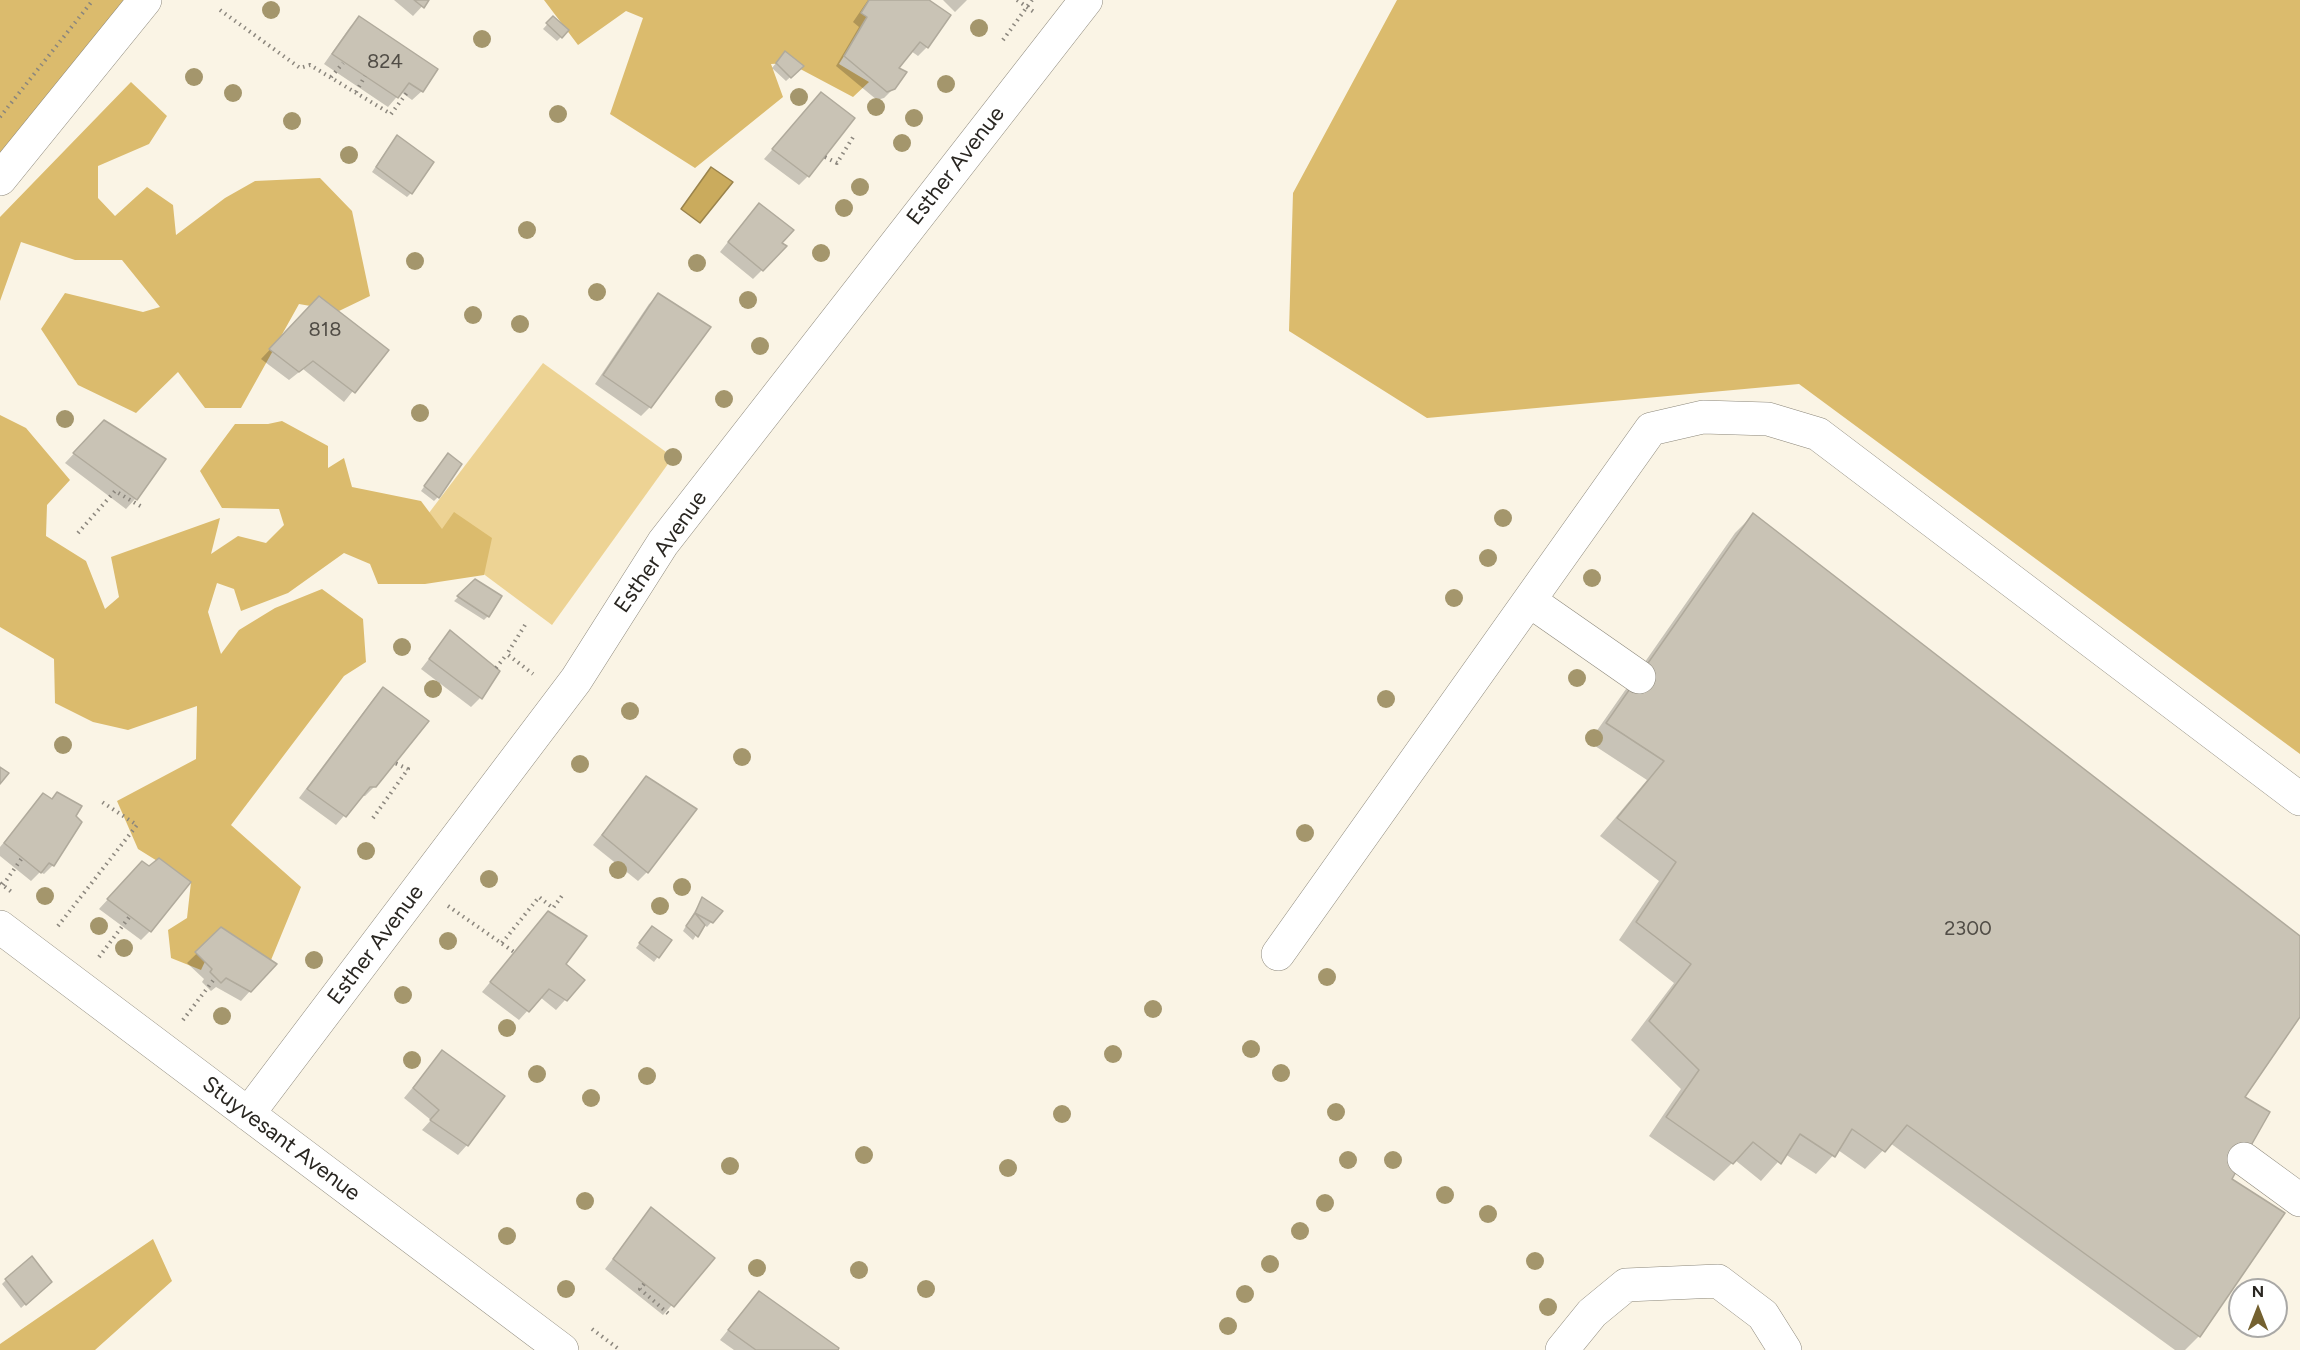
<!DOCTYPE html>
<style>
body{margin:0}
#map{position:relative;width:2300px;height:1350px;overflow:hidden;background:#faf4e5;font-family:Figtree,sans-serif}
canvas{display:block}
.north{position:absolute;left:2228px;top:1278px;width:60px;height:60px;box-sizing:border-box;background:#fff;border:2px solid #a9a8a6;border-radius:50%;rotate:0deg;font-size:16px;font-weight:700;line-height:24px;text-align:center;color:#292621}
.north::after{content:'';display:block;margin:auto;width:21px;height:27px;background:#746130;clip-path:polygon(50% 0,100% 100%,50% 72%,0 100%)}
</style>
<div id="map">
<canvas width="2300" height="1350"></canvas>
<div class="north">N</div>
</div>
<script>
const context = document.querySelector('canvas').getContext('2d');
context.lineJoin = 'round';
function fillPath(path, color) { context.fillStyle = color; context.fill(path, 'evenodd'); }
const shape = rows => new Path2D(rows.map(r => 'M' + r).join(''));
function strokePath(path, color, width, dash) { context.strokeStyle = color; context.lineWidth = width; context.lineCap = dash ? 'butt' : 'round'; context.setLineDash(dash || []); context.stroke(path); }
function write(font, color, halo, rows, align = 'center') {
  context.font = font + ' Figtree,sans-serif'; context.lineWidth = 6; context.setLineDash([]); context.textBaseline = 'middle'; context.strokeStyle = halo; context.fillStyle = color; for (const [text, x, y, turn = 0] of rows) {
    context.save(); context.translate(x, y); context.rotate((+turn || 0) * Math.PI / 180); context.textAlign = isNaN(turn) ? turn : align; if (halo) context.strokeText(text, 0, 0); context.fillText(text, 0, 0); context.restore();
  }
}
const green = shape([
 [543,363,673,457,552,625,419,526]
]);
const forest = shape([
 [0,0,150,0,0,173],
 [544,0,879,0,839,64,869,82,853,97,789,63,771,64,783,97,695,168,610,114,643,18,626,11,578,45],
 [1397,0,2300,0,2300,754,1799,384,1427,418,1289,331,1293,193],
 [131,82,167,116,149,144,98,166,98,198,115,216,147,187,173,205,176,235,225,198,255,181,320,178,352,211,370,296,339,311,299,304,241,408,205,408,178,372,136,413,78,385,41,329,65,293,143,312,160,307,122,260,75,260,21,242,0,301,0,217],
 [0,415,26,428,70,480,47,505,46,536,86,561,105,609,119,597,111,557,220,518,211,554,238,536,266,543,284,525,279,509,222,508,200,471,235,424,268,424,282,421,328,446,328,468,344,458,352,487,421,501,442,529,454,512,492,538,484,575,425,584,378,584,370,564,344,553,288,593,241,611,234,589,217,583,208,612,221,654,239,630,275,608,322,589,363,619,366,662,344,676,231,825,301,887,271,960,210,951,201,970,171,958,168,930,187,918,191,882,138,849,117,801,196,759,197,706,128,730,93,722,55,703,54,659,0,627],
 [153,1239,172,1281,95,1350,0,1350,0,1344]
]);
const water = shape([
 [711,167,733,182,700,223,681,209,711,167]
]);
const shadow = shape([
 [394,0,428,0,413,16],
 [868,0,926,0,927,47,918,56,911,51,897,68,894,88,884,98,877,100,836,66,859,27,853,22],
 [943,0,967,0,955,12],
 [359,18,422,91,412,100,401,92,388,107,324,64,350,27],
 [553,18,561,37,557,41,543,29],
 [781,57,802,66,786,81,772,68],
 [821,94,808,176,799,185,764,159],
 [393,141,411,193,407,197,372,172],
 [750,214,785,247,753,279,720,252],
 [658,295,650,407,641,416,595,384,649,304],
 [319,298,386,350,344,402,303,369,289,380,261,359],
 [95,431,164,460,135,499,126,509,65,463],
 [444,459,438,497,434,501,421,491],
 [1753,515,2300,937,2300,1015,2243,1098,2230,1179,2283,1214,2199,1336,2185,1350,2175,1350,1890,1143,1865,1169,1838,1150,1816,1174,1785,1154,1761,1181,1735,1160,1714,1181,1649,1136,1681,1089,1631,1040,1674,983,1619,940,1659,881,1600,836,1647,780,1589,742,1735,533],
 [475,581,488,616,484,620,454,601],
 [450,632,480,698,471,707,421,669],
 [383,689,375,786,365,796,361,796,336,825,299,798,374,698],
 [647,778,647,872,638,881,593,845],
 [57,794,74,817,53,865,44,874,40,872,31,881,0,856,0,847,43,795,50,800],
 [133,872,150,931,141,940,99,909],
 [702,899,721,911,707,927,703,924,693,940,683,931],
 [548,913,564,964,583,980,556,1010,540,997,519,1020,482,992],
 [222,929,250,991,241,1001,216,987,211,991,202,982,204,979,187,963],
 [648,932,670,940,654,962,636,948],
 [442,1052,503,1096,467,1145,458,1155,422,1130,431,1120,404,1098],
 [651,1209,713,1258,663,1315,605,1269],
 [6,1280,50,1282,21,1308,2,1284],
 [750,1303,836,1350,734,1350,720,1340]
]);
const building = shape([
 [414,0,429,0,424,8,414,0],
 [869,0,929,0,951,15,928,48,920,42,899,68,907,72,895,89,887,92,844,56,867,17,861,13,869,0],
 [359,16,438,69,423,92,409,83,398,98,332,54,359,16],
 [553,16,569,30,562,38,546,23,553,16],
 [785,51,804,66,791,78,776,63,785,51],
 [821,92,855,118,809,177,772,149,821,92],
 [397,135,434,162,412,194,376,167,397,135],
 [759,203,794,230,782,243,787,246,763,271,728,242,759,203],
 [658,293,711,327,651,408,603,375,658,293],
 [319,296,389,350,355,393,313,361,299,372,269,349,319,296],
 [104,420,166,459,137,500,73,453,104,420],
 [448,453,462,464,439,498,424,486,448,453],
 [1753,513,2300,936,2300,1017,2245,1097,2270,1112,2232,1179,2285,1213,2200,1337,1907,1125,1885,1152,1852,1129,1835,1157,1800,1134,1781,1164,1753,1142,1733,1164,1666,1117,1699,1070,1649,1021,1691,964,1636,922,1676,862,1617,818,1664,761,1606,723,1753,513],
 [475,579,502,596,489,617,457,596,475,579],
 [450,630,500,671,482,699,429,659,450,630],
 [383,687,429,721,376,787,370,787,346,817,307,789,383,687],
 [0,767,9,773,0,784,0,767],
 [646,776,697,809,648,873,602,835,646,776],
 [57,792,82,806,76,816,82,822,54,866,49,863,41,873,4,843,43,793,52,799,57,792],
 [159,858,191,882,151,932,107,899,142,861,149,866,159,858],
 [702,897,723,911,713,923,695,913,702,897],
 [548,911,587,936,566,964,585,980,567,1001,549,989,529,1012,490,982,548,911],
 [695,913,705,925,698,937,686,926,695,913],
 [652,926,672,940,659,958,639,943,652,926],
 [221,927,277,964,251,992,226,978,221,983,210,972,212,969,195,952,221,927],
 [442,1050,505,1096,468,1146,430,1120,439,1110,413,1088,442,1050],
 [651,1207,715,1258,674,1307,613,1259,651,1207],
 [32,1256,52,1282,26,1305,5,1279,32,1256],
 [759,1291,839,1348,838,1350,756,1350,728,1330,759,1291]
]);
const path = shape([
 [1017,0,1034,12],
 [220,10,300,68,310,65,391,114,409,90],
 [1003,40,1032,0],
 [331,77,343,63],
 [356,92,365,76],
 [0,117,93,0],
 [825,157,837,163,855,134],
 [78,533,115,491,142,507],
 [525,625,507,654,533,674],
 [496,668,507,654],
 [373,818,408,769,395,763],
 [0,883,13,893],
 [3,885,22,858],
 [448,906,514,952],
 [58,926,137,825,102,802],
 [502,943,539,897,553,908,564,893],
 [99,957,130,916],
 [183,1020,215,978],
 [644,1284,640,1289,671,1316],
 [592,1329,620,1350]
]);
const minor = shape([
 [0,179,145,0],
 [1530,601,1639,677],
 [0,927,562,1350],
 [1278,954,1651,429,1703,417,1768,419,1818,434,2300,799],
 [248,1114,576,680,663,543,1086,0],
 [2244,1159,2300,1200],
 [1562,1350,1592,1313,1626,1285,1718,1281,1763,1315,1785,1350]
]);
const trees = [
 [271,10],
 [979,28],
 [482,39],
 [194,77],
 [946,84],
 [233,93],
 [799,97],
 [876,107],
 [558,114],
 [914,118],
 [292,121],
 [902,143],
 [349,155],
 [860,187],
 [844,208],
 [527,230],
 [821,253],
 [415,261],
 [697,263],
 [597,292],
 [748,300],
 [473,315],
 [520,324],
 [760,346],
 [724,399],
 [420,413],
 [65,419],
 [673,457],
 [1503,518],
 [1488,558],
 [1592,578],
 [1454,598],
 [402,647],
 [1577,678],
 [433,689],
 [1386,699],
 [630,711],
 [1594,738],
 [63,745],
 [742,757],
 [580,764],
 [1305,833],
 [366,851],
 [618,870],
 [489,879],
 [682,887],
 [45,896],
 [660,906],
 [99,926],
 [448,941],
 [124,948],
 [314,960],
 [1327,977],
 [403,995],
 [1153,1009],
 [222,1016],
 [507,1028],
 [1251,1049],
 [1113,1054],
 [412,1060],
 [1281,1073],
 [537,1074],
 [647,1076],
 [591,1098],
 [1336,1112],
 [1062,1114],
 [864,1155],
 [1348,1160],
 [1393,1160],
 [730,1166],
 [1008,1168],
 [1445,1195],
 [585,1201],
 [1325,1203],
 [1488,1214],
 [1300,1231],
 [507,1236],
 [1535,1261],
 [1270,1264],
 [757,1268],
 [859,1270],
 [566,1289],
 [926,1289],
 [1245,1294],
 [1548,1307],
 [1228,1326]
];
const numberNames = [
 ["824",385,62],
 ["818",325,330],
 ["2300",1968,929]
];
const streetNames = [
 ["Esther Avenue",956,166,-52],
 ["Esther Avenue",661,552,-55],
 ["Esther Avenue",376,945,-53],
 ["Stuyvesant Avenue",281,1139,37]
];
fillPath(green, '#edd394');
fillPath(forest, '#dbbb6d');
fillPath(water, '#caab5d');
strokePath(water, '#9a834b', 1.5);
fillPath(shadow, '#0003');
fillPath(building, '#c9c3b5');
strokePath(building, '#b0aa9c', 1.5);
strokePath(minor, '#8c877a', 34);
strokePath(path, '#8b867d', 4, [1.5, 4.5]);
strokePath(minor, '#fff', 33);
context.fillStyle = '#a4966c';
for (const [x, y] of trees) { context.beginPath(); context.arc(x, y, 9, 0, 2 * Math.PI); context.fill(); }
write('20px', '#514d46', null, numberNames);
write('22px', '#292621', '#fff', streetNames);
</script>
